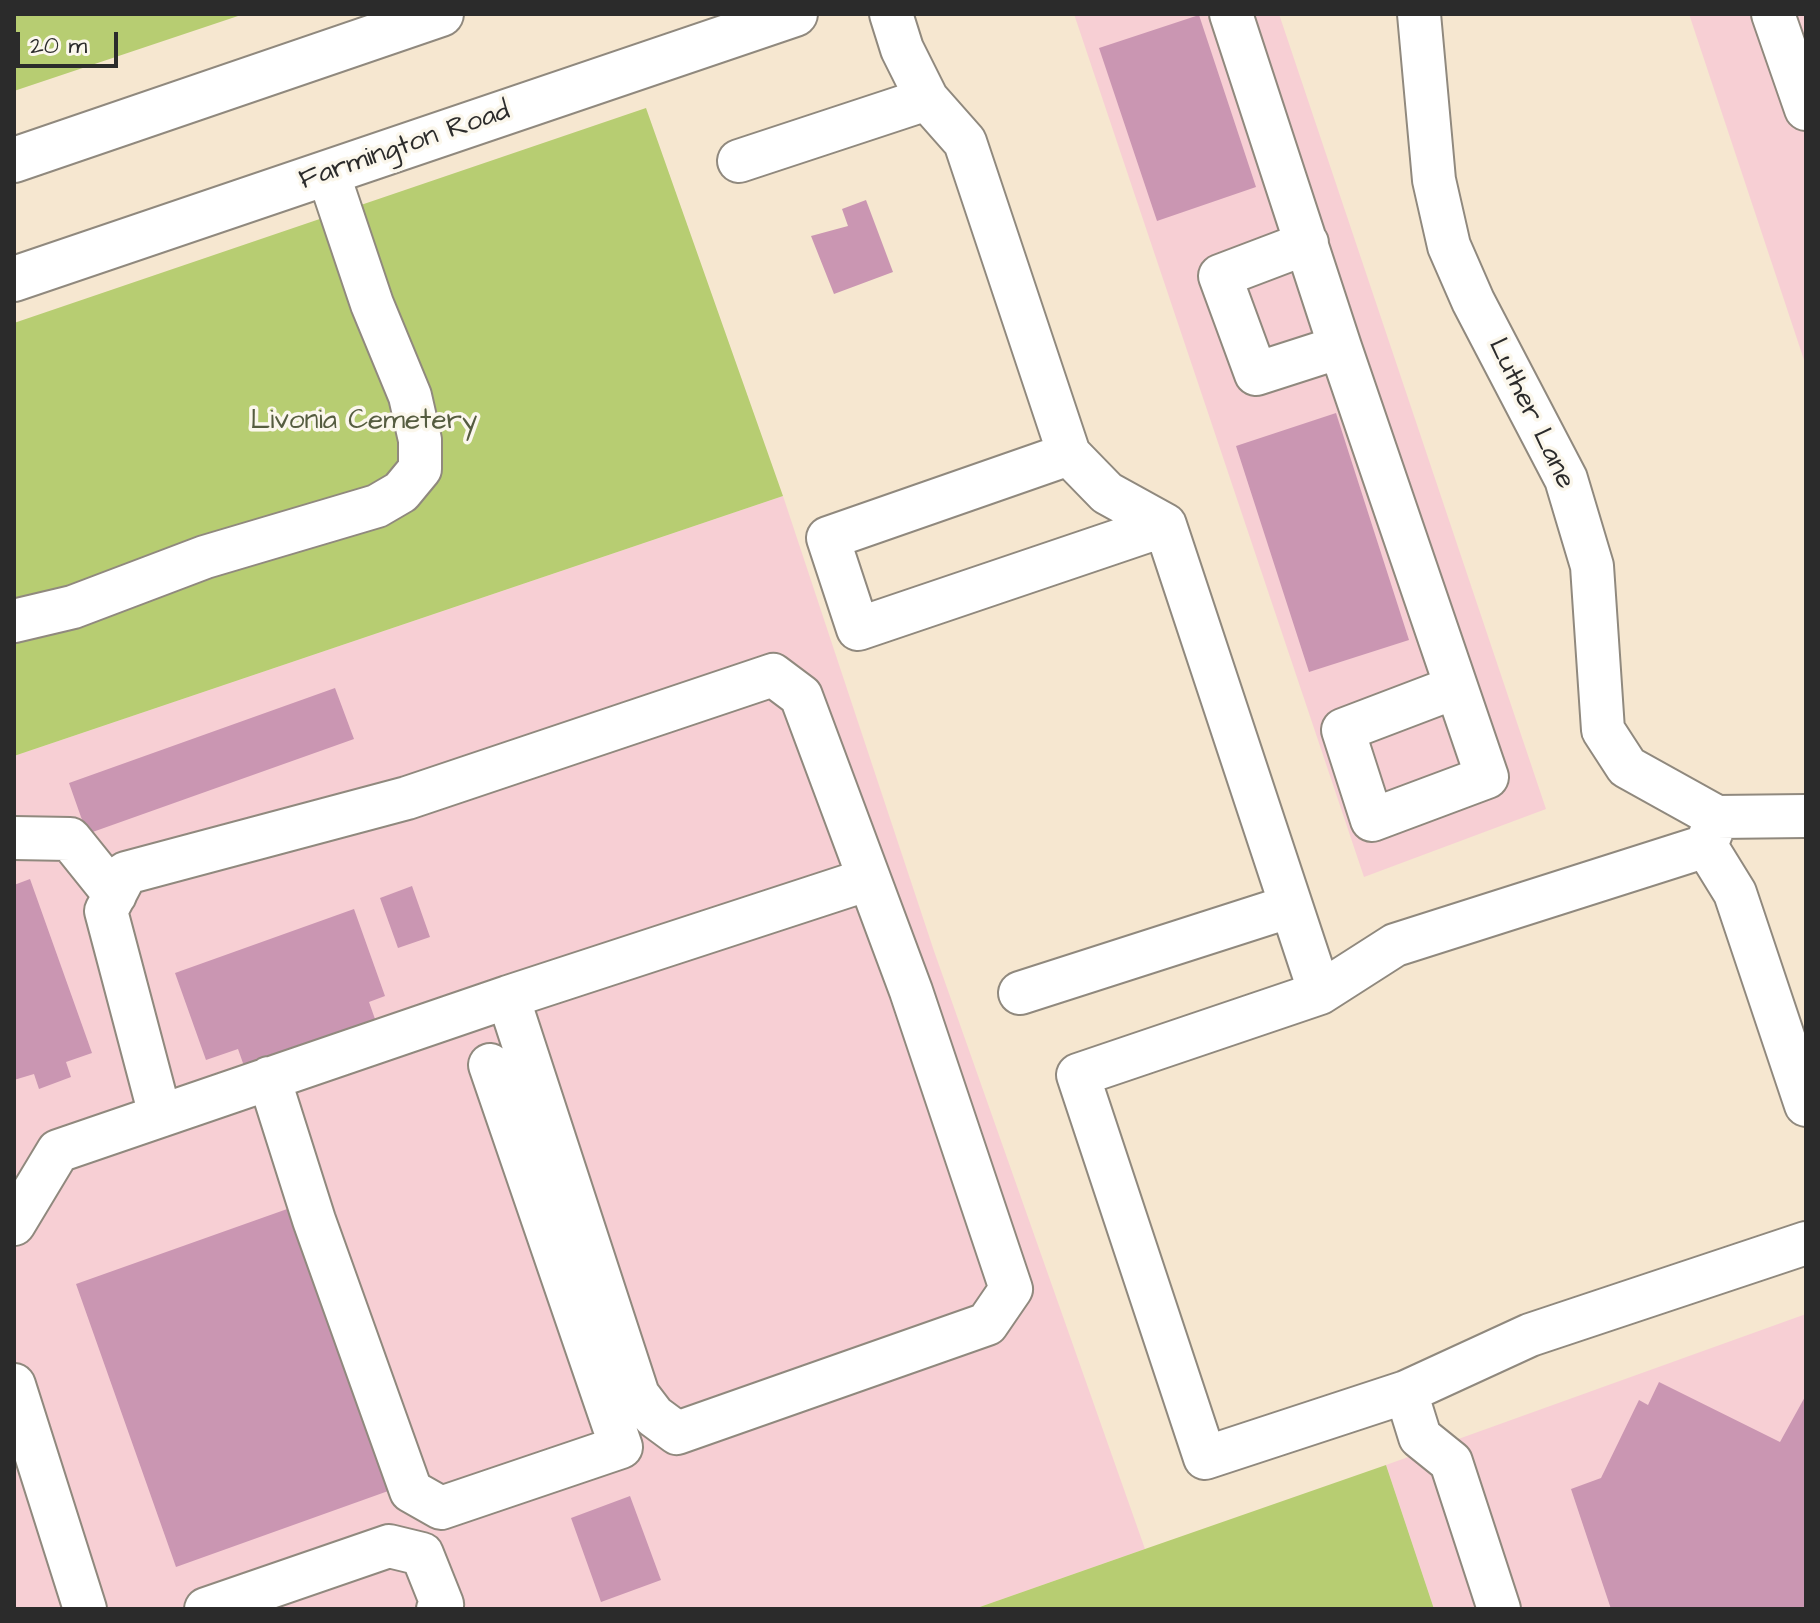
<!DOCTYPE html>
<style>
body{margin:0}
#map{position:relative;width:1820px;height:1623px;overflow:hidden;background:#f6e7d0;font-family:"Architects Daughter",sans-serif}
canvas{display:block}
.frame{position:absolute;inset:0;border:16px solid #2b2b2b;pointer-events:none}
.scale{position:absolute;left:16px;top:32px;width:102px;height:36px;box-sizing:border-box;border:4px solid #2b2b2b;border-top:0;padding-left:10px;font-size:24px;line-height:28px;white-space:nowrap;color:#2b2b2b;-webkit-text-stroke:6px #fbf7ec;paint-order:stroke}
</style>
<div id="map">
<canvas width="1820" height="1623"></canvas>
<div class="frame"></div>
<div class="scale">20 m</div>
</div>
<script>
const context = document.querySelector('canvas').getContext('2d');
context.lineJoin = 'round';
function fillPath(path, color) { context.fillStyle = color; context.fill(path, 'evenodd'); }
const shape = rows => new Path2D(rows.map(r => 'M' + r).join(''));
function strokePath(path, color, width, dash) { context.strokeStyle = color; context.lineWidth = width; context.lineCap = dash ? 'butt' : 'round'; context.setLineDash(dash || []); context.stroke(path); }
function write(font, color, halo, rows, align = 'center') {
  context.font = font + ' "Architects Daughter",sans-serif'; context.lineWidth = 7; context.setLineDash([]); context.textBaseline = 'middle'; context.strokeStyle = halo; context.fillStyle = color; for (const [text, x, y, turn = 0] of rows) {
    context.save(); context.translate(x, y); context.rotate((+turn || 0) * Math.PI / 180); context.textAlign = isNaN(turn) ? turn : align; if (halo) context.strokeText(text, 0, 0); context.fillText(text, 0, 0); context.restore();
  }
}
const built = shape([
 [1074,14,1279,14,1546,809,1364,877],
 [1689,14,1806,14,1806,366],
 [783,496,934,951,1145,1549,974,1609,14,1609,14,756],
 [1806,1314,1806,1609,1434,1609,1386,1465]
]);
const green = shape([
 [14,14,244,14,14,91],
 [646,108,783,496,14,756,14,323],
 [1386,1465,1434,1609,974,1609,1145,1549]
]);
const building = shape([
 [1199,15,1256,187,1157,221,1099,48],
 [866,200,893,272,834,294,811,236,848,226,842,209],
 [1336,413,1409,640,1309,672,1236,446],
 [335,688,354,739,87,834,69,783],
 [30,879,92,1053,66,1062,71,1077,39,1089,34,1074,14,1080,14,885],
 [412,886,430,937,398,948,380,898],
 [354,909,385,996,369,1002,375,1019,244,1066,238,1049,206,1060,175,973],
 [290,1208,391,1490,176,1567,76,1284],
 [1659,1382,1780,1442,1806,1395,1806,1609,1611,1609,1571,1489,1601,1478,1639,1400,1648,1405],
 [630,1496,661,1580,601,1602,571,1518]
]);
const minor = shape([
 [891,14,902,49,927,99,965,142,1069,454,1107,493,1165,525,1320,993,1395,945,1706,846,1717,817],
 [1231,14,1340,347,1487,777,1372,820,1343,730,1456,687],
 [1419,14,1434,180,1449,246,1473,301,1566,479,1592,566,1603,730,1627,767,1717,817,1806,816],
 [1773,14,1806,109],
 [739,161,927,99],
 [1307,243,1220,276,1256,374,1340,347],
 [1069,454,828,538,858,629,1165,525],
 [14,621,73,607,205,557,377,506,401,492,420,469,420,440,410,396,372,304,328,173],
 [14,838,70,839,115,895],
 [1706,846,1735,893,1806,1105],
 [1020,993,1291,906],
 [1320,993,1078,1075,1205,1458,1406,1392,1530,1335,1806,1243],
 [508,997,869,879],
 [269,1078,314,1220,411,1491,441,1508,621,1447,490,1065],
 [14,1224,58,1151,508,997,638,1395,654,1416,677,1433,987,1324,1011,1289,911,991,801,696,773,675,407,798,126,873,106,911,160,1115],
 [14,1385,85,1609],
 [1406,1392,1420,1437,1451,1462,1499,1609],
 [206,1609,389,1546,422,1554,442,1604,438,1609]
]);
const major = shape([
 [14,160,441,14],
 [14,279,795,14]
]);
const streetNames = [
 ["Farmington Road",405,147,-19],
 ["Luther Lane",1530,414,64]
];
const parkNames = [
 ["Livonia Cemetery",364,422]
];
fillPath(built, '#f7cfd4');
fillPath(green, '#b7cd72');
fillPath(building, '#ca96b2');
strokePath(minor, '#90897e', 46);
strokePath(major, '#90897e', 48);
strokePath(minor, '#fff', 42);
strokePath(major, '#fff', 44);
write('28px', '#2b2b2b', '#fbf7ec', streetNames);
write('28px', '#555c40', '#fbf7ec', parkNames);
</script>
